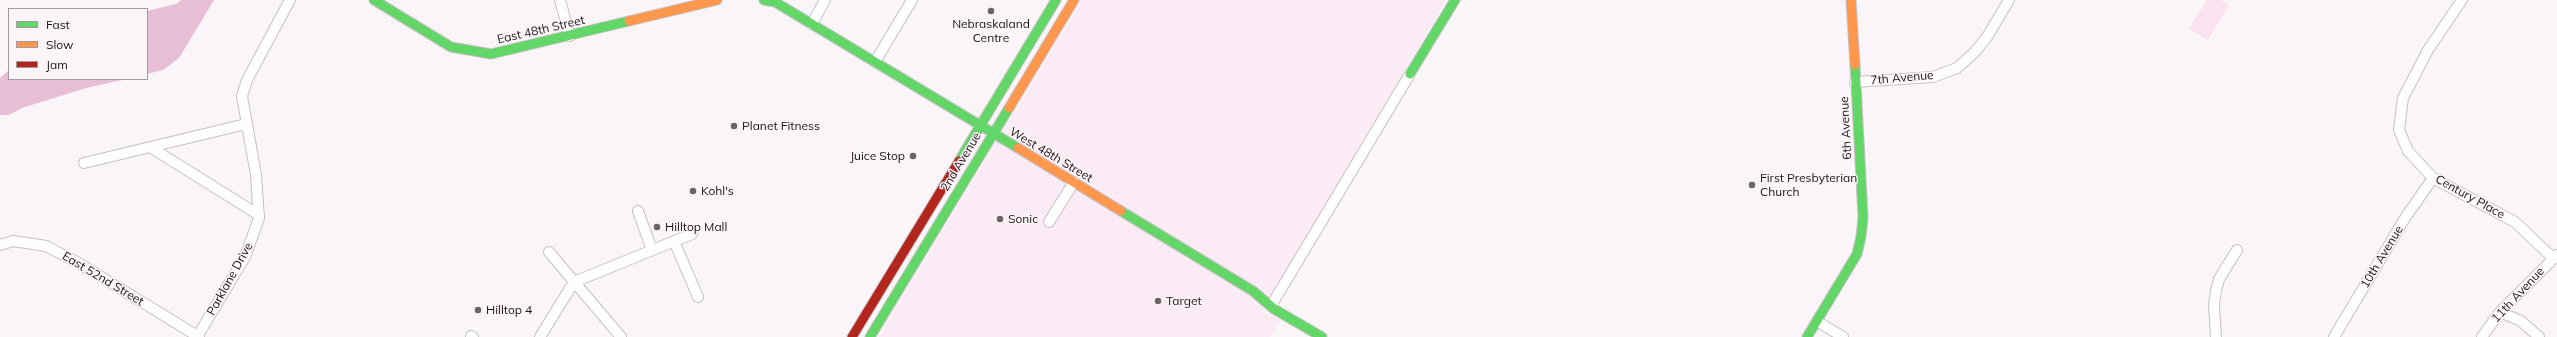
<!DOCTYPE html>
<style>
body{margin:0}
#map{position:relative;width:2557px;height:337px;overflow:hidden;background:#faf5f8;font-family:Mulish,sans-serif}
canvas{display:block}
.legend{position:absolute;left:8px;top:8px;width:140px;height:72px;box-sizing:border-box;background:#fbf4f8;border:1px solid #a39a9f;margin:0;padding:5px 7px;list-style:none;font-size:12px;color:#1f131a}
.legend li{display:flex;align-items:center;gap:8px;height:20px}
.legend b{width:20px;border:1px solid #a39a9f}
</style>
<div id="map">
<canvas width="2557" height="337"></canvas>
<ul class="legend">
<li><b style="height:5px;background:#63d668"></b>Fast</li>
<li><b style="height:5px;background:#ff974d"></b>Slow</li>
<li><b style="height:5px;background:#b3261e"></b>Jam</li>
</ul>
</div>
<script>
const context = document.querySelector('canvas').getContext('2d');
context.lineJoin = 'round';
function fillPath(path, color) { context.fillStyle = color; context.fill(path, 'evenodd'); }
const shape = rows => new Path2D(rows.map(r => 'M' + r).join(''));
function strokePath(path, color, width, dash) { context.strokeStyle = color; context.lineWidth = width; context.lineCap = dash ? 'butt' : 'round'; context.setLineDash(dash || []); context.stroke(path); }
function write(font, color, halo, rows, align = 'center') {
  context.font = font + ' Mulish,sans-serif'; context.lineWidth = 3; context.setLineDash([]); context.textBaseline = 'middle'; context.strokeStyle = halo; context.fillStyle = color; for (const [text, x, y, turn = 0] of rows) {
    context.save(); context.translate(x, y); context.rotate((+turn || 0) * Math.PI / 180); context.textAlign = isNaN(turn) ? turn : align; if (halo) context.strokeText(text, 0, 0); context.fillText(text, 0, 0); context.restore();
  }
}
const built = shape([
 [1082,0,1446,0,1262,312,1280,320,1270,337,878,337]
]);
const green = shape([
 [2207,0,2221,0,2229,5,2208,40,2189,29]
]);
const water = shape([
 [181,0,214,0,179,58,163,70,147,74,147,11,176,4],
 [9,70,9,79,127,79,86,88,22,108,9,115,0,115,0,78]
]);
const street = shape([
 [560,0,570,36],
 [2462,0,2428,50,2403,98,2399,130,2408,151,2433,178,2515,222,2553,258],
 [812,24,825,0],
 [875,62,912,0],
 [1855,82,1933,77,1957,68,1974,53,1987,37,2009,0],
 [150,147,259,215],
 [84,163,246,124],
 [638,211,652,250],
 [1049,222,1074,182],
 [674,241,698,297],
 [0,245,13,241,46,246,77,262,199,337],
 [549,252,621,337],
 [1271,306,1410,74],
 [2500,312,2521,321,2539,337],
 [1817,321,1843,337],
 [471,336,473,337],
 [197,337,245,257,259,218,256,175,242,96,247,80,290,0],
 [540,337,574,282,692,234],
 [2216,337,2214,305,2216,291,2219,279,2237,250],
 [2334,337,2405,218,2433,178],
 [2482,337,2500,312,2557,255]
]);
const fast = shape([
 [374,0,451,47,491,54,629,21],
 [764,0,775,2,1018,148],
 [1410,74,1455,0],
 [959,161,1056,0],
 [1121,211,1253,291,1274,309,1322,337],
 [870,337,1009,108],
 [1807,337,1857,254,1861,237,1863,217,1855,65]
]);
const slow = shape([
 [1851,0,1855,65],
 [629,21,717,0],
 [1009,108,1074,0],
 [1018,148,1121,211]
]);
const jam = shape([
 [852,337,959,161]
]);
const markers = [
 [991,11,4,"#6c6268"],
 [734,126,4,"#6c6268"],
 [913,156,4,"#6c6268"],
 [1752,185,4,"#6c6268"],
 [693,191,4,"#6c6268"],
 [1000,219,4,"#6c6268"],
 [657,227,4,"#6c6268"],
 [1158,301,4,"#6c6268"],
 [478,310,4,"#6c6268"]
];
const poiNames = [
 ["Nebraskaland",991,24,"center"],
 ["Centre",991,38,"center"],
 ["Planet Fitness",742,126],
 ["Juice Stop",905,156,"right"],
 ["First Presbyterian",1760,178],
 ["Church",1760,192],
 ["Kohl's",701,191],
 ["Sonic",1008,219],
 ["Hilltop Mall",665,227],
 ["Target",1166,301],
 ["Hilltop 4",486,310]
];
const streetNames = [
 ["East 48th Street",541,30,-13],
 ["7th Avenue",1902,78,-5],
 ["6th Avenue",1846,128,-93],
 ["West 48th Street",1051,155,31],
 ["2nd Avenue",961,162,-59],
 ["Century Place",2470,197,29],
 ["10th Avenue",2382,257,-59],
 ["East 52nd Street",103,279,31],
 ["Parklane Drive",230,279,-61],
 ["11th Avenue",2518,295,-47]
];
fillPath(built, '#fbebf4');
fillPath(green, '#fae2ef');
fillPath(water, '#e8bed6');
strokePath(street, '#c7bfc4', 12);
strokePath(fast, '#c7bfc4', 11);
strokePath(slow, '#c7bfc4', 11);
strokePath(jam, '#c7bfc4', 11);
strokePath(street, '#fefefe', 10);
strokePath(fast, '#63d668', 9);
strokePath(slow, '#ff974d', 9);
strokePath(jam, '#b3261e', 9);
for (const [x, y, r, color] of markers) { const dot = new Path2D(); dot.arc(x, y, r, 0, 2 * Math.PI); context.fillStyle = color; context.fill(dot); strokePath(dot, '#fbf4f8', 1.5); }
write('12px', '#1f131a', '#fbf4f8', poiNames, 'left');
write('12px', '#1f131a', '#fbf4f8', streetNames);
</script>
